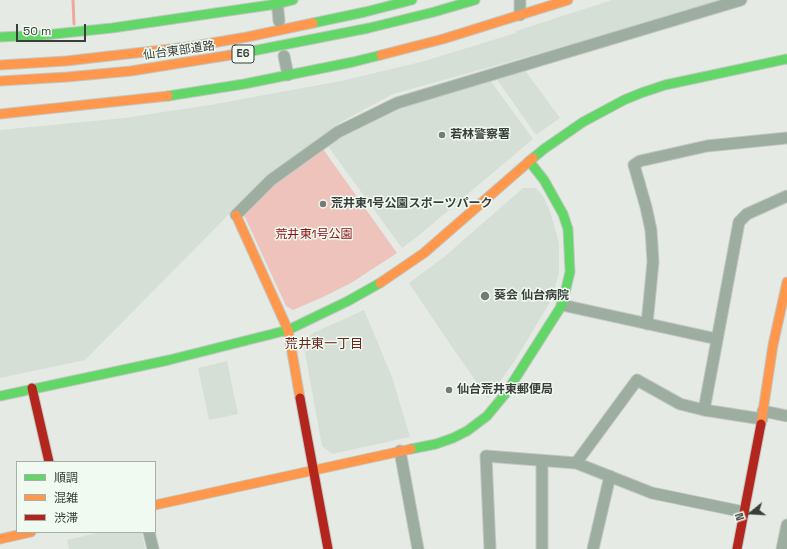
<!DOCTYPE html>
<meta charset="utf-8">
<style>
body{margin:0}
#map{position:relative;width:787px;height:549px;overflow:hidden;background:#e5eae5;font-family:"Space Grotesk","Noto Sans JP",sans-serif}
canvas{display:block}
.legend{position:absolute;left:16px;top:461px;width:140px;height:72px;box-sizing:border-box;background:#f0faf1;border:1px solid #a7afa8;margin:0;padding:5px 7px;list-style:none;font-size:12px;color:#393e3a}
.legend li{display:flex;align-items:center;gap:8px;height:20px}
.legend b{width:20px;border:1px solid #a7afa8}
.north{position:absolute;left:731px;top:493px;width:40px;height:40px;-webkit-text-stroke:3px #f0faf1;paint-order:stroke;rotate:252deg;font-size:11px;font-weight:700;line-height:16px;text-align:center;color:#393e3a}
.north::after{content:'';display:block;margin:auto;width:14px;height:18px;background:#393e3a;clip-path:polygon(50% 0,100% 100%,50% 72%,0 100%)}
.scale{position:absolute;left:16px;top:24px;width:70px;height:18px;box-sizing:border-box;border:2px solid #393e3a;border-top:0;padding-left:5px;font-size:12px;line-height:14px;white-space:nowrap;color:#393e3a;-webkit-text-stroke:3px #f0faf1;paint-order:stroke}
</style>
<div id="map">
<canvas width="787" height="549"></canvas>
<ul class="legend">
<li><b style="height:5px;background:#63d668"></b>順調</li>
<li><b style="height:5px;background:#ff974d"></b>混雑</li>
<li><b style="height:5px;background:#b3261e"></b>渋滞</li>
</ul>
<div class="north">N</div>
<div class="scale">50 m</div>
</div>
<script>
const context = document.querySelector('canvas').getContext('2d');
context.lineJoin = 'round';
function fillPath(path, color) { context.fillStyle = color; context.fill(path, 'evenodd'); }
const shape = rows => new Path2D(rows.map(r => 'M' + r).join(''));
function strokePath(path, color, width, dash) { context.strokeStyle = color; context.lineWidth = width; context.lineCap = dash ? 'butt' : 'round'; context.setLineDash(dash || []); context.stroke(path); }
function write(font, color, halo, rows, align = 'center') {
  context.font = font + ' "Space Grotesk","Noto Sans JP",sans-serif'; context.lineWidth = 3; context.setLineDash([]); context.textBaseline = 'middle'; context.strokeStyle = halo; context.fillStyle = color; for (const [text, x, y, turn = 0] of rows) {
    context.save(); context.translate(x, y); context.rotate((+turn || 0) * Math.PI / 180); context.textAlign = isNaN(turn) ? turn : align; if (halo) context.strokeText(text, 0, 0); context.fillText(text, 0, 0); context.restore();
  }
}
const built = shape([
 [612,0,721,0,648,23,393,94,341,122,258,185,85,360,0,378,0,130,124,118,210,105,341,81,421,62,516,33,516,31],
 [524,69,560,118,536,135,496,78],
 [490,80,533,139,418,236,402,248,327,145,342,134,400,107],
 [523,188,536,188,543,196,550,211,559,243,559,273,550,302,516,359,488,398,454,350,409,283,444,257],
 [364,310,392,377,410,437,332,454,322,446,304,347,311,334],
 [227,361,238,414,209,420,198,368],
 [101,532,142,532,145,549,69,549,67,540]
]);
const green = shape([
 [323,149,397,253,351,283,323,297,293,310,286,306,244,215,273,186]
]);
const stream = shape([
 [73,0,74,24]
]);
const street = shape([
 [277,0,279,21],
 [520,0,520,15],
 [284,56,288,75],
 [236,215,271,180,338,132,397,103,741,0],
 [562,305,717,339],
 [647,324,653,262,651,230,646,207,634,165,640,161,707,146,787,138],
 [704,410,739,222,747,214,787,196],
 [763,411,787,416],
 [400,451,418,549],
 [542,461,542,549],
 [576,463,637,380,680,404,704,410,762,419],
 [149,532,153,549],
 [490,549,486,456,576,463,652,493,744,512],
 [593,549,610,476],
 [782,549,787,525]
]);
const fast = shape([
 [313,23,365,12,412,0],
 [0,37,45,35,112,28,277,4,293,0],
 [237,54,369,28,434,12,475,0],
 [168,96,244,84,353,62,381,55],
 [533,158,544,149,583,122,624,100,641,93,665,85,787,59],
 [0,396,169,360,288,330,348,301,380,283],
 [411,449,436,444,453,438,467,431,487,416,506,393,562,305,570,272,568,229,563,214,544,180,529,161]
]);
const slow = shape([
 [381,55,443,39,568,0],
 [0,65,66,61,188,47,247,37,313,23],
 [0,81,67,77,131,71,237,54],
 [0,114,168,96],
 [236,215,288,330,300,398],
 [380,283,424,253,533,158],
 [761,424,773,345,787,282],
 [155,505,411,449],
 [0,539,31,532]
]);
const jam = shape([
 [32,388,49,462],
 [300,398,328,549],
 [737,549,761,424]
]);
const markers = [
 [442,135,4,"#757a76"],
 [323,204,4,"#757a76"],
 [485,296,5,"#757a76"],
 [449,390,4,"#757a76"]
];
const shields = [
 [243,54,22]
];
const shieldNames = [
 ["E6",243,54]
];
const streetNames = [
 ["仙台東部道路",179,51,-8]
];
const poiNames = [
 ["若林警察署",450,135],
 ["荒井東1号公園スポーツパーク",331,204],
 ["葵会 仙台病院",494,296],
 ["仙台荒井東郵便局",457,390]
];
const parkNames = [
 ["荒井東1号公園",314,235]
];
const neighbourhoodNames = [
 ["荒井東一丁目",324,344]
];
fillPath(built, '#d5dfd6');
fillPath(green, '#edc3bb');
strokePath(stream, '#eea79d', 3);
strokePath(street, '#c3c7c4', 13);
strokePath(fast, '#c3c7c4', 11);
strokePath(slow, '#c3c7c4', 11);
strokePath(jam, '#c3c7c4', 11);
strokePath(street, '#9dad9f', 11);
strokePath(fast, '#63d668', 9);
strokePath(slow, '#ff974d', 9);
strokePath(jam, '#b3261e', 9);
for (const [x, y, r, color] of markers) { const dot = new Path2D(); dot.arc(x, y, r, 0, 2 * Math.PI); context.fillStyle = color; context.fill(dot); strokePath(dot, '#f0faf1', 1.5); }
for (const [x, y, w] of shields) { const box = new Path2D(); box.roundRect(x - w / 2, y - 9, w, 18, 3); context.fillStyle = '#f0faf1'; context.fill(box); strokePath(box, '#393e3a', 1); }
write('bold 11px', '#393e3a', null, shieldNames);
write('12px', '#393e3a', '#f0faf1', streetNames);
write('bold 12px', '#393e3a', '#f0faf1', poiNames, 'left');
write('12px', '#8b0b0f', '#f0faf1', parkNames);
write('13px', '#6b2620', '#f0faf1', neighbourhoodNames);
</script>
